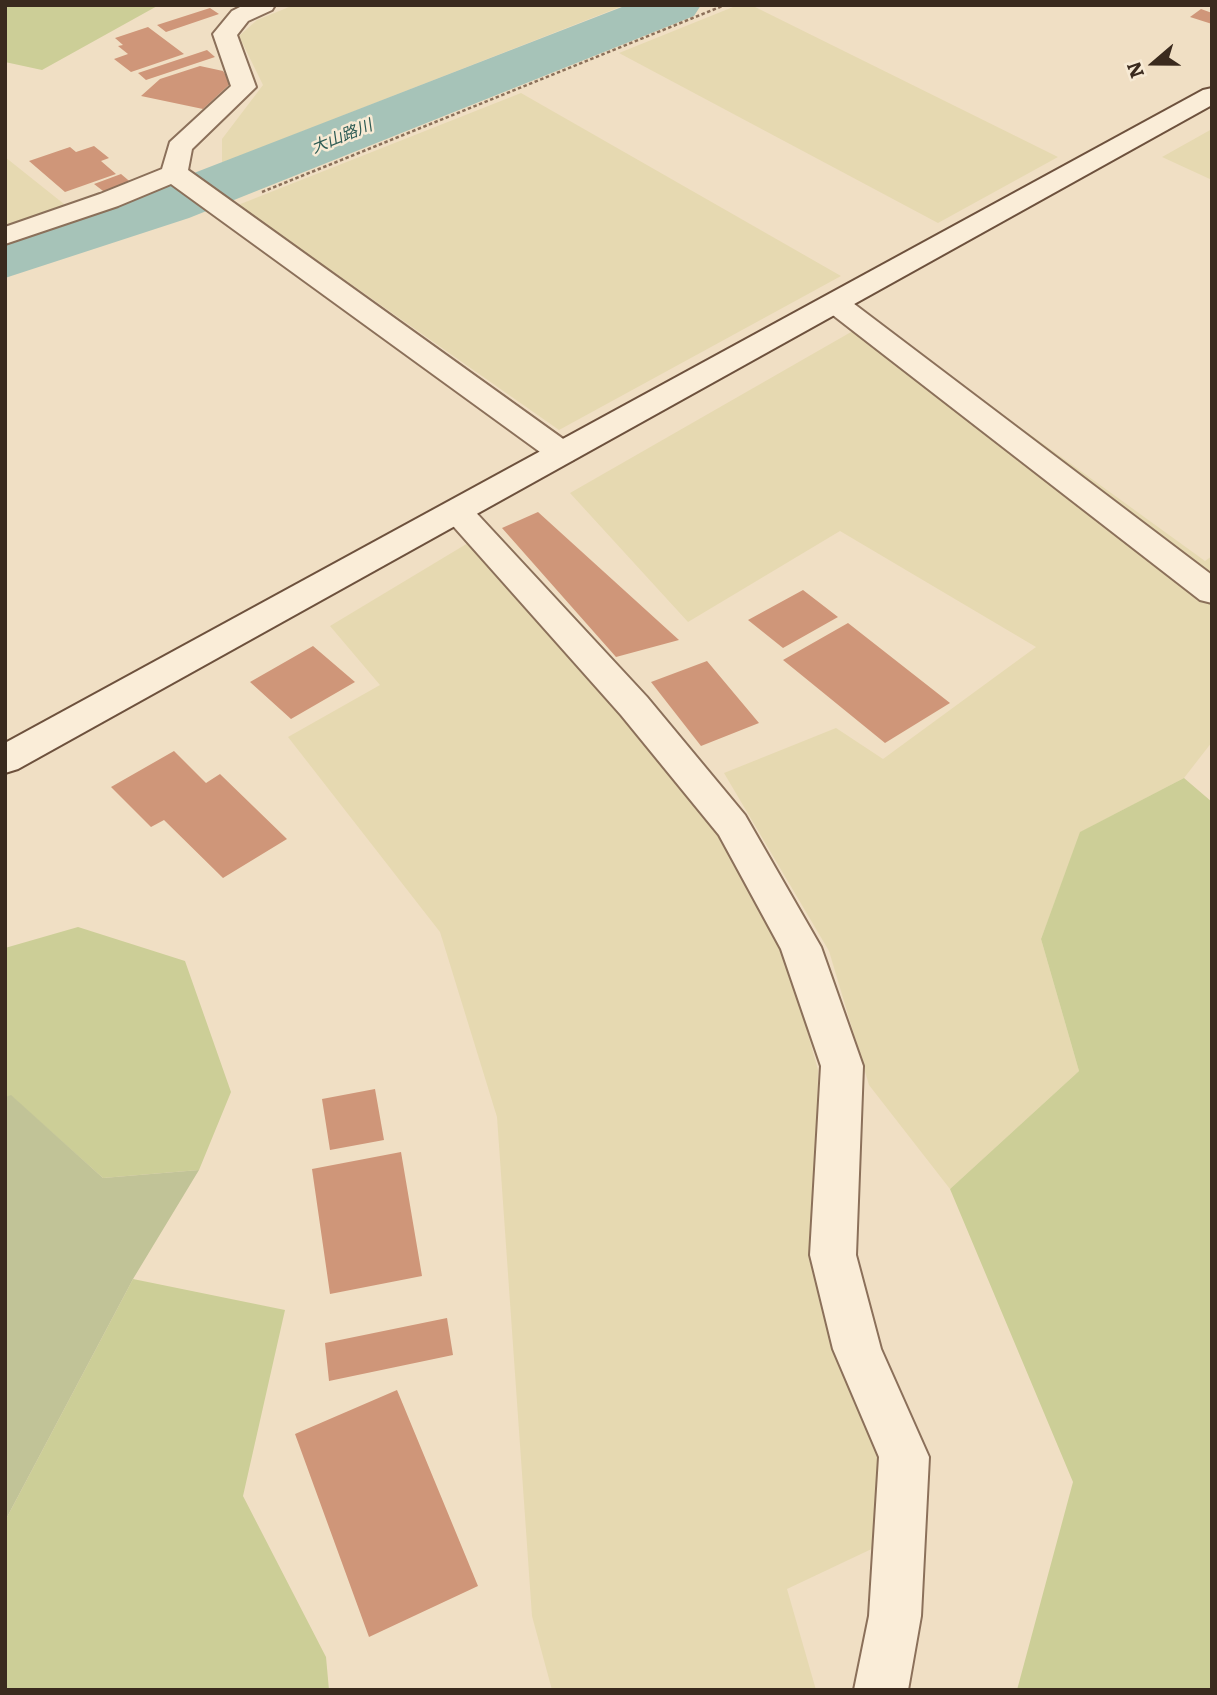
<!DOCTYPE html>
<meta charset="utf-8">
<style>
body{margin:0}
#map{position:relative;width:1217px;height:1695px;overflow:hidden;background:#f0dfc4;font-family:Literata,serif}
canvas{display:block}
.frame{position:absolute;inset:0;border:7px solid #3a2a1e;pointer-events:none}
.north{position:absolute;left:1119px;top:28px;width:70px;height:70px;-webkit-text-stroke:5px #f7ead4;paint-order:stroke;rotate:250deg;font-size:19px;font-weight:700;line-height:28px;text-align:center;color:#3a2a1e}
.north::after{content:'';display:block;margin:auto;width:24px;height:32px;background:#3a2a1e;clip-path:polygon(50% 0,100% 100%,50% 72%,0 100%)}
</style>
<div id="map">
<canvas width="1217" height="1695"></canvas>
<div class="frame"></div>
<div class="north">N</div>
</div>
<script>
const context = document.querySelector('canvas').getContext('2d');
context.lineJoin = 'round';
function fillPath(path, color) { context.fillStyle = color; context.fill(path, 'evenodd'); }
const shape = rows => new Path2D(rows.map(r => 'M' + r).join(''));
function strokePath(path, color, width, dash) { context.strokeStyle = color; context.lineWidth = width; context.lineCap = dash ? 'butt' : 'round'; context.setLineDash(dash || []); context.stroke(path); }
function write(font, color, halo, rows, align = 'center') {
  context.font = font + ' Literata,"Noto Sans JP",serif'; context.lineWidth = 5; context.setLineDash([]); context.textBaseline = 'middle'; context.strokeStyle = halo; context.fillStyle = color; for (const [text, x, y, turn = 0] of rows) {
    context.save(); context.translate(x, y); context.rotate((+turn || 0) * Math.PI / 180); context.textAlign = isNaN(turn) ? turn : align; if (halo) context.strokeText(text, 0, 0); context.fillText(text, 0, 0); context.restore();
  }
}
const farmland = shape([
 [294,5,625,5,222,163,222,139,263,85,239,36,257,20],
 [738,5,751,5,1058,157,938,223,619,53],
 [521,93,841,276,559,430,238,205],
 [1212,129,1212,180,1162,157],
 [5,157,69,208,5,229],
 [872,320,1205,561,1212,556,1212,742,1184,778,1081,832,1041,939,1079,1071,950,1189,869,1085,829,951,724,773,836,728,883,759,1036,647,840,531,688,622,570,493],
 [473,540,710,824,781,937,818,1070,814,1280,883,1448,880,1545,787,1589,816,1690,552,1690,532,1616,497,1117,440,932,288,737,380,685,330,626]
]);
const green = shape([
 [5,5,159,5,42,70,5,62],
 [1184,778,1212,802,1212,1690,1017,1690,1073,1482,950,1189,1079,1071,1041,939,1080,832],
 [78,927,185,961,231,1092,199,1170,103,1178,11,1096,5,1097,5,948],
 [133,1279,285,1310,243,1496,326,1657,329,1690,5,1690,5,1521]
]);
const cemetery = shape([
 [11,1095,103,1178,199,1170,133,1279,5,1521,5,1097]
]);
const river = shape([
 [627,5,701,5,694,16,189,218,5,278,5,238,145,192,627,5]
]);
const building = shape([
 [210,8,219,14,166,32,157,25],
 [1201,9,1212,13,1212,24,1190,17],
 [148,27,184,54,131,72,114,59,128,54,118,46,123,45,115,38],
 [207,50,215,57,146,80,138,73],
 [200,66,223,71,231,83,203,109,141,96,160,79],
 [94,146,109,158,101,161,116,174,65,192,29,161,70,147,76,152],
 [121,174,134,185,107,194,94,184],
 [538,512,679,640,616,657,502,528],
 [803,590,838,617,783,648,748,620],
 [848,623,950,703,885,743,783,660],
 [313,646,355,682,291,719,250,682],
 [707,661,759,723,701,746,651,682],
 [174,751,206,783,220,774,287,839,223,878,164,820,151,827,111,787],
 [375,1089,384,1140,330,1150,322,1099],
 [401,1152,422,1276,330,1294,312,1169],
 [447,1318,453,1355,329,1381,325,1343],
 [397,1390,478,1586,369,1637,295,1434]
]);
const path = shape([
 [262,192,725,5]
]);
const street = shape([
 [244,5,275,5,272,10,248,21,237,35,256,87,192,149,188,170,573,446,578,453,573,460,562,463,551,460,171,184,118,206,5,244,5,227,100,194,162,169,170,142,231,86,213,34,232,11,244,5],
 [835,294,845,297,1212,575,1212,603,1200,600,825,309,821,303,825,297,835,294],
 [457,501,468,504,647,697,745,815,821,947,863,1066,856,1255,881,1349,929,1457,921,1616,908,1690,854,1690,869,1616,879,1457,833,1349,810,1255,821,1066,781,949,719,835,621,715,446,518,441,511,446,504,457,501]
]);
const secondary = shape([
 [1212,88,1212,105,18,769,5,773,5,743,1203,90,1212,88]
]);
const farWaternames = [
 ["大山路川",342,137,-22]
];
fillPath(farmland, '#e6d9b1');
fillPath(green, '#ccce97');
fillPath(cemetery, '#c1c397');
fillPath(river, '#a6c3b8');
fillPath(building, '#cf9679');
strokePath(street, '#8b705a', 4);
strokePath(secondary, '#6d513d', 4);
strokePath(path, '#8b705a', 2.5, [3.5, 2.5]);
fillPath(street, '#faedd8');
fillPath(secondary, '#faedd8');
write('italic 16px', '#2d5b54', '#f7ead4', farWaternames);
</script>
